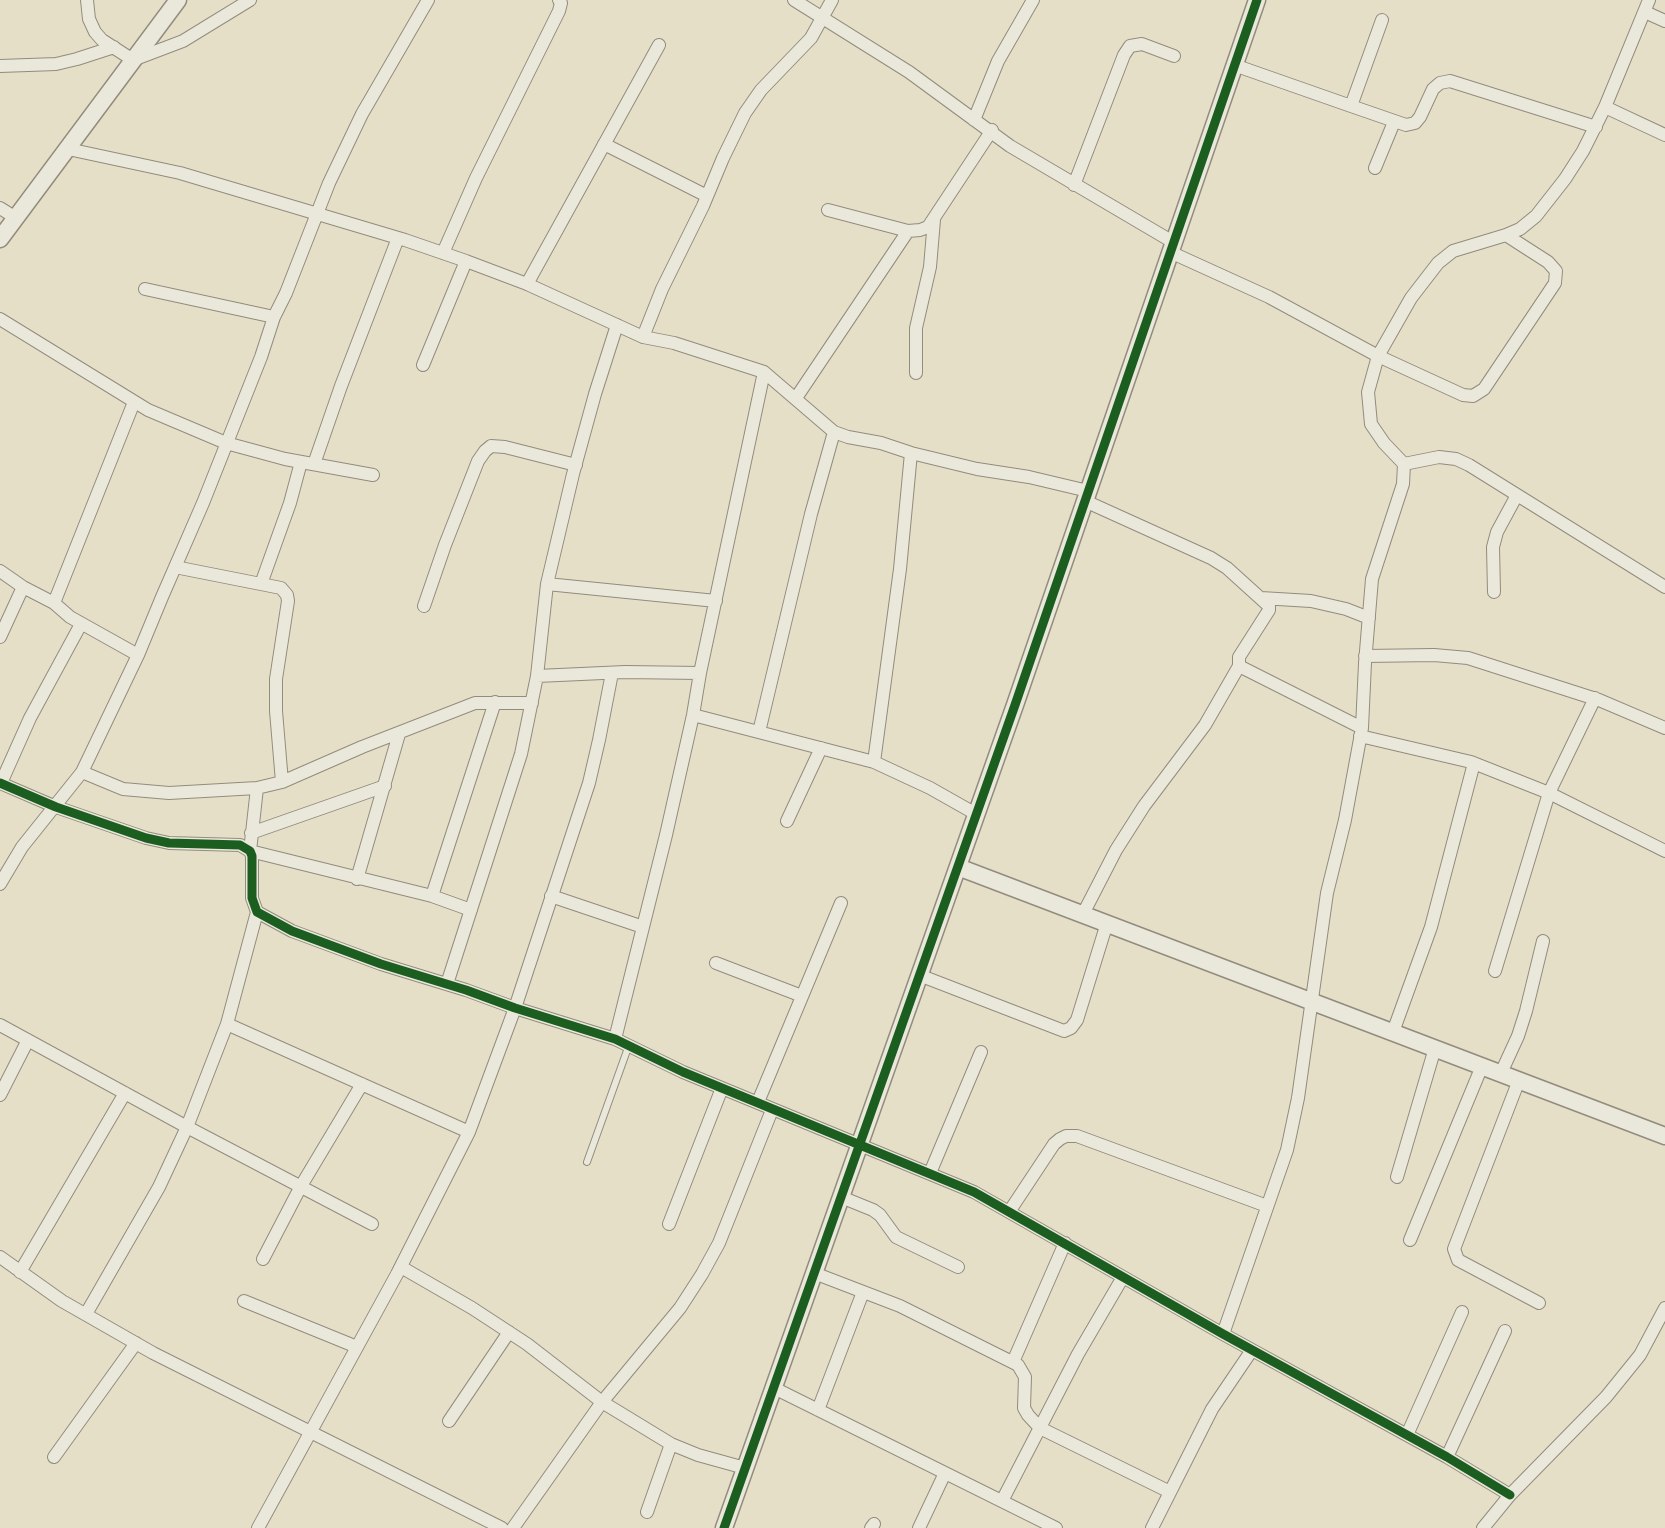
<!DOCTYPE html>
<style>
body{margin:0}
canvas{display:block;background:#e6dfc7}
</style>
<canvas width="1665" height="1528"></canvas>
<script>
const context = document.querySelector('canvas').getContext('2d');
context.lineJoin = 'round';
const shape = rows => new Path2D(rows.map(r => 'M' + r).join(''));
function strokePath(path, color, width, dash) { context.strokeStyle = color; context.lineWidth = width; context.lineCap = dash ? 'butt' : 'round'; context.setLineDash(dash || []); context.stroke(path); }
const service = shape([
 [587,1162,629,1045]
]);
const minor = shape([
 [87,0,89,19,95,32,102,40,133,60,183,41,250,0],
 [794,0,909,72,1010,146,1173,242],
 [1645,12,1665,21],
 [1382,20,1351,106,1406,125,1415,123,1420,117,1433,89,1440,83,1450,81,1596,127],
 [1234,65,1351,106],
 [0,66,56,64,77,59,114,47],
 [1605,107,1665,135],
 [974,120,998,61,1033,0],
 [604,144,707,196],
 [68,149,180,173,405,240,466,261,527,284,643,337,674,343,764,372,834,432,848,437,881,443,911,453,977,469,1029,477,1088,491],
 [1375,168,1394,122],
 [1074,185,1124,55,1130,46,1142,44,1174,56],
 [0,208,16,218],
 [828,210,908,231,920,230,928,227,992,130],
 [1170,252,1269,297,1378,356,1463,395,1473,396,1484,389,1555,283,1556,271,1548,262,1506,235],
 [443,253,476,178,559,11,561,3,559,0],
 [527,284,659,45],
 [145,289,274,317],
 [0,319,148,410,226,443,285,459,373,475],
 [643,337,662,289,703,206,723,158,745,113,761,90,811,38,832,0],
 [423,365,466,261],
 [916,373,916,328,930,267,934,220],
 [796,398,908,231],
 [314,464,341,386,398,238],
 [1404,464,1439,457,1456,459,1469,465,1665,587],
 [1085,501,1211,558,1227,568,1269,606,1269,610,1239,657,1239,666,1362,728],
 [175,567,281,588,287,595,288,601,276,679,276,711,282,782],
 [0,571,23,587,54,603,70,617,138,655],
 [261,584,290,503,301,462],
 [547,584,716,601],
 [1494,592,1493,547,1497,532,1517,495],
 [1261,598,1311,601,1346,609,1369,618],
 [54,603,134,402],
 [424,606,445,545,478,461,485,451,491,446,505,447,576,465],
 [0,637,23,587],
 [1365,656,1434,655,1468,658,1599,700,1665,728],
 [537,676,625,672,700,673],
 [693,715,874,762,930,788,976,814],
 [759,732,811,514,834,432],
 [1360,736,1471,762,1549,793,1665,851],
 [874,762,900,569,911,453],
 [82,772,123,789,169,793,257,788,282,782,362,747,475,703,532,703],
 [0,783,56,807,146,838,169,843,240,845,250,851,252,856,252,898,257,912,292,931,381,964,466,990,515,1008,615,1039,683,1072,974,1192,1223,1334,1447,1457,1510,1495],
 [1,783,30,718,81,624],
 [257,788,250,851,432,896,471,910],
 [787,821,821,748],
 [251,833,385,786],
 [357,879,399,734],
 [0,884,22,847,82,772,138,655,162,597,203,503,261,357,274,317,286,293,329,183,362,114,428,0],
 [432,896,495,702],
 [551,896,643,927],
 [1083,914,1116,850,1144,806,1205,725,1239,666],
 [716,963,802,996],
 [1495,971,1549,793,1595,698],
 [919,975,1064,1031,1071,1028,1077,1020,1107,923],
 [447,984,521,754,537,676,547,584,573,474,595,394,617,325],
 [227,1024,469,1132],
 [0,1025,187,1127,372,1224],
 [1393,1032,1431,927,1474,763],
 [615,1039,666,835,693,715,700,673,764,372],
 [1501,1073,1518,1036,1526,1011,1543,941],
 [1519,1080,1454,1249,1458,1260,1539,1303],
 [0,1095,28,1040],
 [758,1102,841,903],
 [930,1173,981,1052],
 [1397,1177,1435,1048],
 [841,1197,873,1210,880,1215,896,1237,958,1267],
 [1009,1212,1054,1144,1060,1139,1066,1136,1077,1136,1267,1206],
 [669,1224,722,1088],
 [1410,1240,1482,1066],
 [0,1257,62,1301,153,1353,502,1528],
 [263,1259,301,1186,362,1084],
 [401,1267,472,1308,527,1344,602,1402,671,1444,698,1455,745,1468],
 [20,1272,125,1093],
 [814,1273,900,1306,1018,1365,1025,1377,1024,1408,1028,1415,1040,1428,1170,1492],
 [244,1301,357,1347],
 [86,1314,159,1187,187,1127,227,1024,257,912],
 [1223,1334,1287,1150,1298,1098,1327,893,1345,820,1362,728,1365,663,1372,579,1403,484,1404,464,1384,443,1371,424,1368,392,1378,356,1411,298,1438,263,1453,251,1506,235,1520,229,1536,216,1565,179,1583,151,1605,107,1649,0],
 [1013,1362,1065,1243],
 [774,1388,1056,1528],
 [818,1410,863,1292],
 [449,1421,509,1332],
 [1407,1435,1462,1312],
 [54,1457,136,1343],
 [1447,1457,1505,1331],
 [1002,1501,1078,1354,1123,1277],
 [647,1512,671,1444],
 [258,1528,397,1274,469,1132,515,1008,589,783,599,740,612,673],
 [513,1528,602,1402,680,1308,702,1274,719,1243,772,1110],
 [871,1528,874,1524],
 [919,1528,945,1473],
 [1152,1528,1212,1409,1252,1350],
 [1483,1528,1510,1495,1606,1397,1640,1355,1665,1308]
]);
const tertiary = shape([
 [0,239,178,0],
 [958,867,1665,1136],
 [724,1528,1015,705,1257,0]
]);
const cycleway = shape([
 [0,783,56,807,146,838,169,843,240,845,250,851,252,856,252,898,257,912,292,931,381,964,466,990,515,1008,615,1039,683,1072,974,1192,1223,1334,1447,1457,1510,1495],
 [724,1528,1015,705,1257,0]
]);
strokePath(service, '#928c7e', 8);
strokePath(minor, '#928c7e', 14);
strokePath(tertiary, '#928c7e', 19);
strokePath(service, '#eae7db', 6);
strokePath(minor, '#eae7db', 12);
strokePath(tertiary, '#eae7db', 16);
strokePath(cycleway, '#1b5e20', 9);
</script>
